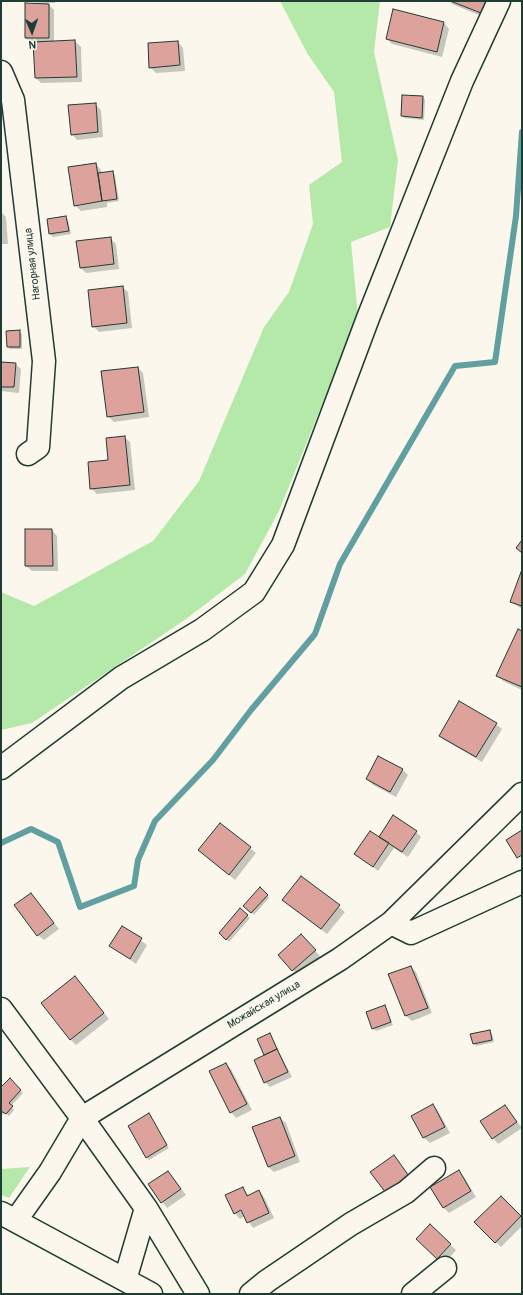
<!DOCTYPE html>
<meta charset="utf-8">
<style>
body{margin:0}
#map{position:relative;width:523px;height:1295px;overflow:hidden;background:#fbf7ec;font-family:Pangolin,sans-serif}
canvas{display:block}
.frame{position:absolute;inset:0;border:2px solid #1f3d34;pointer-events:none}
.north{position:absolute;left:12px;top:12px;width:40px;height:40px;-webkit-text-stroke:3px #fbf7ec;paint-order:stroke;rotate:178deg;font-size:11px;font-weight:700;line-height:16px;text-align:center;color:#1f3d34}
.north::after{content:'';display:block;margin:auto;width:14px;height:18px;background:#1f3d34;clip-path:polygon(50% 0,100% 100%,50% 72%,0 100%)}
</style>
<div id="map">
<canvas width="523" height="1295"></canvas>
<div class="frame"></div>
<div class="north">N</div>
</div>
<script>
const context = document.querySelector('canvas').getContext('2d');
context.lineJoin = 'round';
function fillPath(path, color) { context.fillStyle = color; context.fill(path, 'evenodd'); }
const shape = rows => new Path2D(rows.map(r => 'M' + r).join(''));
function strokePath(path, color, width, dash) { context.strokeStyle = color; context.lineWidth = width; context.lineCap = dash ? 'butt' : 'round'; context.setLineDash(dash || []); context.stroke(path); }
function write(font, color, halo, rows, align = 'center') {
  context.font = font + ' Pangolin,sans-serif'; context.lineWidth = 3.5; context.setLineDash([]); context.textBaseline = 'middle'; context.strokeStyle = halo; context.fillStyle = color; for (const [text, x, y, turn = 0] of rows) {
    context.save(); context.translate(x, y); context.rotate((+turn || 0) * Math.PI / 180); context.textAlign = isNaN(turn) ? turn : align; if (halo) context.strokeText(text, 0, 0); context.fillText(text, 0, 0); context.restore();
  }
}
const green = shape([
 [280,1,380,1,374,52,398,160,390,227,351,242,358,316,279,511,245,574,186,619,32,723,1,730,1,592,34,606,153,541,199,481,264,327,289,292,313,224,309,185,342,162,334,92,307,53],
 [30,1167,9,1198,1,1195,1,1169]
]);
const shadow = shape([
 [18,1,55,1,55,3,47,3,54,10,54,42,75,41,81,47,82,82,41,83,36,78,34,43,31,43,26,38,45,3],
 [449,1,493,1,486,18,452,4],
 [444,23,449,29,442,57,392,44,387,39],
 [178,42,183,48,185,71,156,73,150,67],
 [423,97,425,100,424,120,404,118,402,116],
 [95,104,101,110,103,137,77,140,72,134],
 [96,164,101,170,102,174,112,172,115,175,119,201,107,203,107,207,81,211,75,205],
 [1,212,6,217,8,244,1,244],
 [66,217,68,220,71,234,53,237,50,234,48,220],
 [110,238,116,244,119,269,86,273,81,268],
 [122,287,128,292,132,328,99,332,93,326],
 [19,331,22,334,22,349,10,349,8,347],
 [1,363,15,364,21,369,19,393,1,391],
 [138,368,143,373,149,417,114,422,108,416],
 [124,437,130,442,135,490,97,494,91,488],
 [52,530,57,536,58,571,32,571,26,566],
 [522,573,522,609,511,602],
 [522,632,522,690,503,681,498,675],
 [496,724,502,729,482,762,446,741,440,736],
 [402,769,408,775,396,797,373,785,367,779],
 [416,832,421,837,408,857,394,848,378,871,356,854,379,838],
 [250,848,256,853,235,880,199,850],
 [301,877,345,912,327,934,289,905],
 [260,889,269,898,254,915,244,906],
 [31,894,59,929,44,940,38,935],
 [240,910,250,918,229,942,220,933],
 [122,927,147,945,136,964,111,946],
 [301,936,320,956,299,976,279,955],
 [411,967,416,972,432,1013,412,1021,406,1016,390,975],
 [75,978,109,1019,76,1045,70,1039],
 [385,1006,393,1025,376,1031,373,1028],
 [489,1031,492,1033,494,1042,476,1046,474,1043],
 [270,1034,292,1077,270,1087,265,1082,265,1054],
 [225,1064,231,1069,252,1110,236,1118,231,1112],
 [10,1080,23,1093,11,1106,14,1110,9,1116,5,1112,1,1116,1,1089],
 [433,1105,438,1111,450,1133,430,1143,424,1138,413,1116],
 [505,1106,522,1128,498,1144,493,1138],
 [149,1114,169,1148,149,1160,147,1157],
 [280,1118,286,1123,300,1162,274,1172,268,1167],
 [458,1171,464,1177,476,1197,449,1213,444,1208],
 [168,1172,186,1195,167,1208,150,1185],
 [243,1188,249,1196,259,1191,264,1197,274,1218,253,1228,245,1216,240,1219,235,1213],
 [501,1197,522,1218,522,1226,501,1247,476,1222],
 [430,1226,456,1250,444,1264,423,1244]
]);
const stream = shape([
 [1,843,31,829,58,842,80,907,134,886,138,860,155,821,213,760,251,710,315,634,340,564,455,366,495,362,516,216,522,132]
]);
const building = shape([
 [450,1,486,1,481,13,450,1],
 [25,3,49,4,49,38,25,38,25,3],
 [393,9,444,22,437,52,386,39,393,9],
 [75,40,77,77,35,78,33,42,75,40],
 [178,41,180,65,149,68,148,43,178,41],
 [402,95,423,96,422,118,401,116,402,95],
 [96,103,98,132,71,135,68,105,96,103],
 [96,163,102,201,74,206,68,167,96,163],
 [113,171,117,199,102,201,98,173,113,171],
 [66,216,69,231,49,234,47,219,66,216],
 [111,237,114,264,80,268,76,241,111,237],
 [123,286,127,323,92,327,88,290,123,286],
 [20,330,20,347,7,347,6,331,20,330],
 [1,362,16,363,14,387,1,387,1,362],
 [138,367,144,412,107,417,101,371,138,367],
 [125,436,130,485,90,489,88,462,108,460,106,438,125,436],
 [25,529,52,529,53,566,25,566,25,529],
 [522,540,522,553,516,548,522,540],
 [521,572,522,572,522,606,510,602,521,572],
 [518,629,522,631,522,687,496,676,518,629],
 [459,701,497,723,476,757,439,736,459,701],
 [378,756,403,769,390,792,366,779,378,756],
 [393,815,417,831,402,852,379,837,393,815],
 [220,823,251,847,229,875,198,850,220,823],
 [522,830,522,855,517,858,506,840,522,830],
 [370,831,389,843,373,867,354,854,370,831],
 [301,876,340,905,321,929,282,900,301,876],
 [260,887,268,895,251,913,243,906,260,887],
 [31,893,54,923,37,936,14,905,31,893],
 [240,908,248,915,226,940,219,933,240,908],
 [122,926,142,938,130,959,109,946,122,926],
 [301,934,316,950,292,971,278,955,301,934],
 [411,966,428,1008,405,1016,388,974,411,966],
 [75,976,104,1013,70,1040,41,1003,75,976],
 [385,1005,391,1022,372,1029,366,1012,385,1005],
 [490,1030,492,1040,473,1044,470,1034,490,1030],
 [270,1033,277,1049,264,1055,257,1039,270,1033],
 [277,1049,288,1072,264,1083,254,1060,277,1049],
 [226,1063,247,1104,230,1113,209,1071,226,1063],
 [10,1078,21,1090,9,1103,13,1106,6,1114,1,1111,1,1087,10,1078],
 [433,1104,445,1127,423,1138,411,1116,433,1104],
 [505,1105,517,1122,492,1139,480,1121,505,1105],
 [149,1113,167,1145,146,1158,128,1126,149,1113],
 [280,1117,295,1156,268,1167,252,1127,280,1117],
 [394,1155,409,1176,386,1193,370,1172,394,1155],
 [459,1170,471,1191,443,1208,430,1187,459,1170],
 [168,1171,181,1189,161,1203,148,1184,168,1171],
 [243,1187,247,1196,259,1190,269,1213,247,1223,241,1210,234,1214,225,1195,243,1187],
 [501,1196,521,1216,495,1243,474,1222,501,1196],
 [430,1224,451,1244,437,1259,416,1239,430,1224]
]);
const minor = shape([
 [1,72,13,100,44,361,38,447,28,454],
 [1,768,121,678,202,630,254,592,283,545,368,318,462,81,499,1],
 [391,923,411,933,522,882],
 [1,1009,82,1118,146,1208,198,1294],
 [1,1213,151,1294],
 [16,1220,50,1172,82,1118,340,959,391,923,522,794],
 [125,1280,146,1208],
 [251,1294,267,1281,351,1224,406,1192,434,1168],
 [413,1294,445,1268]
]);
const streetNames = [
 ["Нагорная улица",33,264,-97],
 ["Можайская улица",264,1005,-31]
];
fillPath(green, '#b5e9aa');
fillPath(shadow, '#0003');
strokePath(stream, '#629fa0', 6);
fillPath(building, '#dca29b');
strokePath(building, '#1f3d34', 1);
strokePath(minor, '#1f3d34', 25);
strokePath(minor, '#fbf7ec', 22);
write('11px', '#1f3d34', '#fbf7ec', streetNames);
</script>
